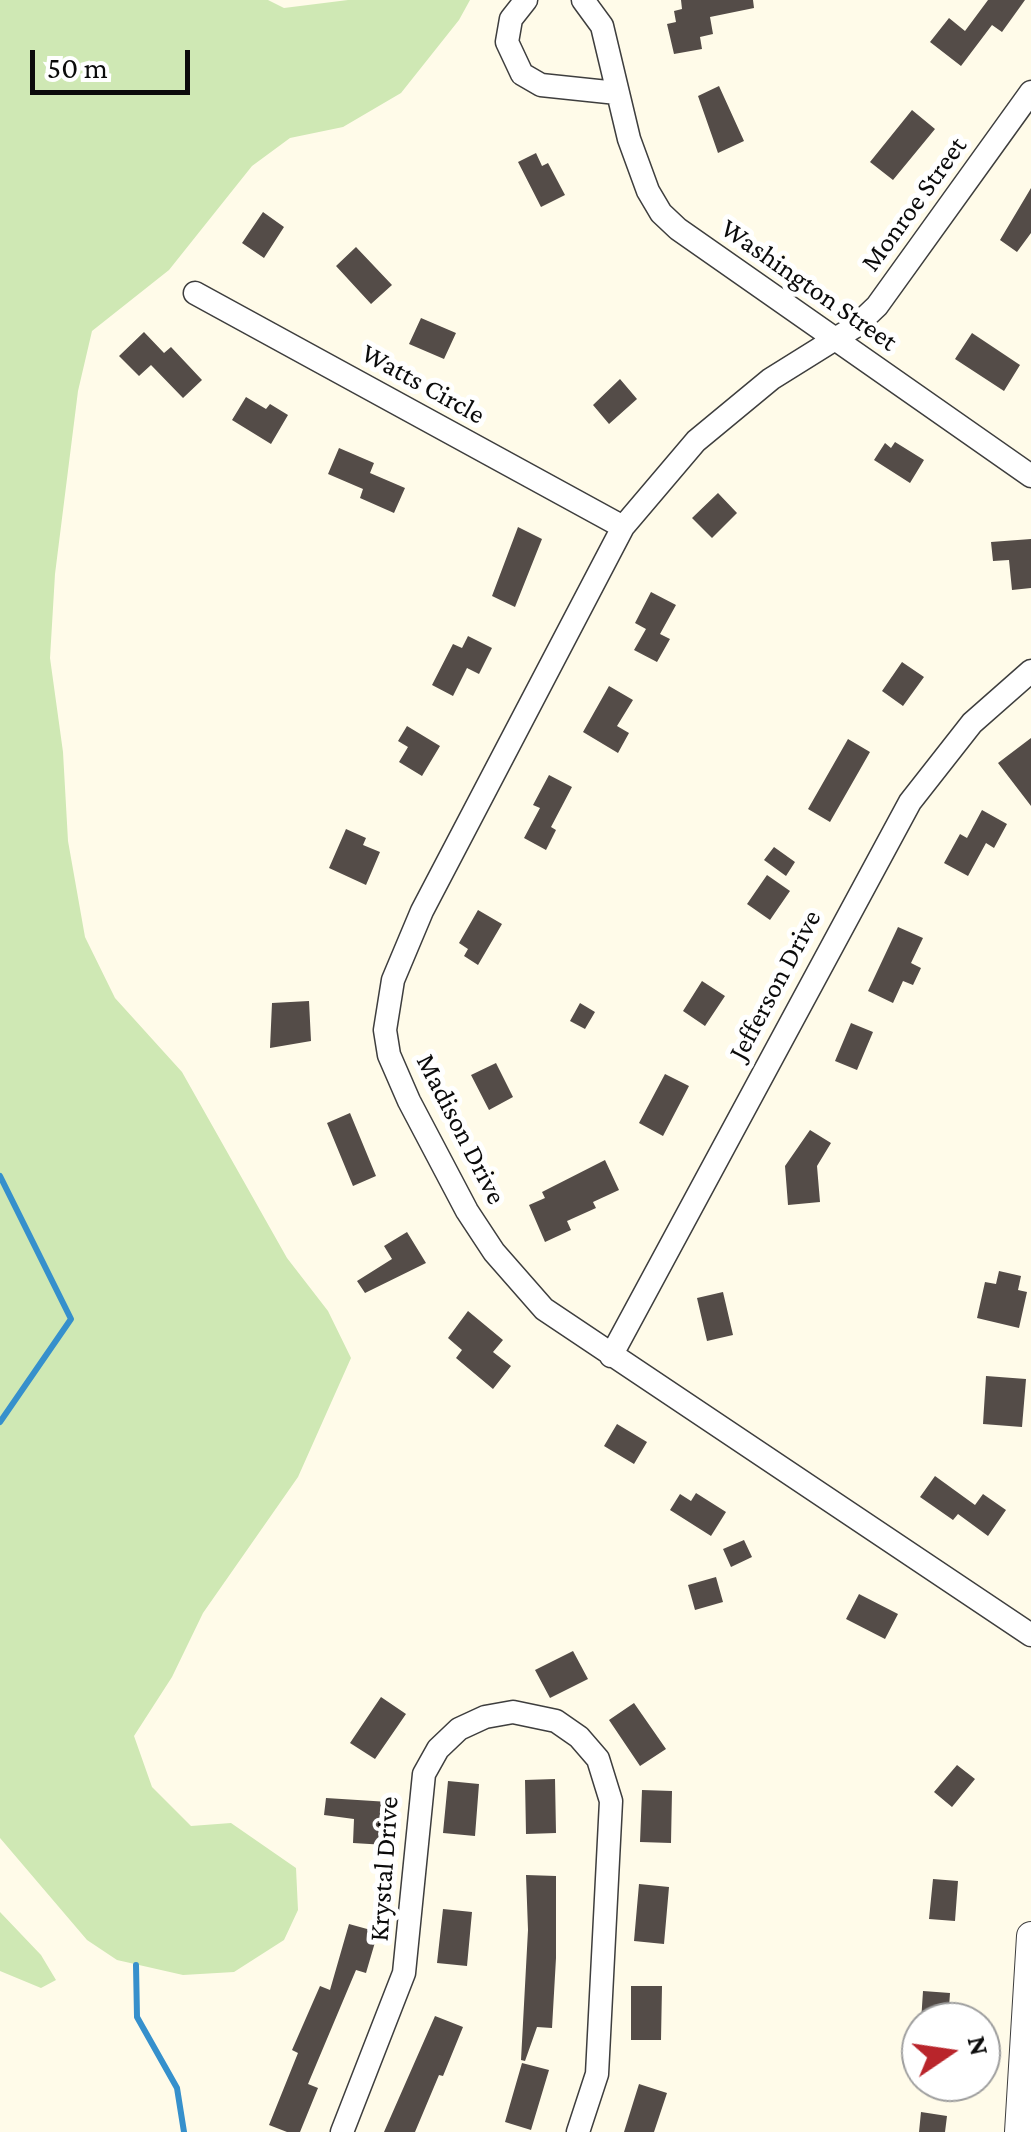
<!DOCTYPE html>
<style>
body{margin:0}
#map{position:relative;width:1031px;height:2132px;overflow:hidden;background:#fffbe9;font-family:"Crimson Pro",serif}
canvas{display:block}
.north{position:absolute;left:901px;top:2002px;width:100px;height:100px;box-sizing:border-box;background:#fff;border:2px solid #9d9d9d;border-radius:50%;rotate:77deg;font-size:28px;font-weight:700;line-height:40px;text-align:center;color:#0b0b0b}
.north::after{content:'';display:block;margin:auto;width:35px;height:45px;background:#b9252b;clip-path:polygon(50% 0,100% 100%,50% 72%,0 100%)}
.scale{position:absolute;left:30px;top:50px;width:160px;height:45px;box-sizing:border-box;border:5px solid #0b0b0b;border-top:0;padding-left:12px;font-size:30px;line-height:35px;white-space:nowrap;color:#0b0b0b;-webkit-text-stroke:8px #fff;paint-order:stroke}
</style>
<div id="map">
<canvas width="1031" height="2132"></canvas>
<div class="north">N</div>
<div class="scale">50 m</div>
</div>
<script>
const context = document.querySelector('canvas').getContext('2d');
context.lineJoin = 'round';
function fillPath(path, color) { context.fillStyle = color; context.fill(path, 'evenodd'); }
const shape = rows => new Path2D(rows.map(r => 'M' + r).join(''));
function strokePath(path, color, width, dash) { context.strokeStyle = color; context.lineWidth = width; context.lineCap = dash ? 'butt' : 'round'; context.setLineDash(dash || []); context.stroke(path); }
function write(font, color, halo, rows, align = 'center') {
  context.font = font + ' "Crimson Pro",serif'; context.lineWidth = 10; context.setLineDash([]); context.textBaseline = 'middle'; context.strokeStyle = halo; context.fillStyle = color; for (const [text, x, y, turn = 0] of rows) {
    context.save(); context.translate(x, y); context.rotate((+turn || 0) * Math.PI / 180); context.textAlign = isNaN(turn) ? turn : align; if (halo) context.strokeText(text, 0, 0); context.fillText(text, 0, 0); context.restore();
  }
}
const green = shape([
 [0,0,268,0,284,8,348,0,470,0,459,20,401,93,343,127,290,138,252,166,169,270,92,331,78,391,55,574,50,658,63,752,68,841,85,937,115,998,182,1072,287,1258,328,1311,351,1358,298,1477,203,1613,172,1677,134,1736,152,1787,191,1826,231,1823,296,1868,298,1910,284,1940,234,1972,183,1975,117,1960,87,1940,0,1838],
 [0,1912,41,1955,56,1980,41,1988,0,1971]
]);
const stream = shape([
 [0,1176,71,1319,0,1422],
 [136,1965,137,2017,177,2088,184,2132]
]);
const building = shape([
 [681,0,753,0,754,8,710,17,713,34,700,37,702,49,674,54,667,24,676,22,674,11,682,9],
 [988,0,1025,0,1002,32,992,25,961,66,930,42,949,18,965,31],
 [719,86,744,141,718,153,698,96],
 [912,110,935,129,893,180,870,162],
 [536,153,542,166,548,163,565,195,541,207,518,162],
 [1031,188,1031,233,1017,252,1000,240],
 [263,212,284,227,264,258,242,243],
 [356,247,392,285,371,304,336,266],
 [421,318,456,333,444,359,409,344],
 [144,332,164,353,171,347,202,380,183,398,151,365,139,376,119,356],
 [972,333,1020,365,1004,391,955,359],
 [620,379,637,399,609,424,593,405],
 [246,397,266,409,270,404,288,415,271,444,232,420],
 [895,442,924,460,910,483,874,460,885,443,891,448],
 [339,448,374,463,370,473,405,488,394,513,360,498,363,489,328,474],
 [718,493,737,513,712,538,692,518],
 [518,527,542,539,515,607,492,596],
 [1031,539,1031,588,1012,590,1009,560,993,561,991,542],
 [651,592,676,605,660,634,670,639,657,662,634,650,646,629,635,623],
 [468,636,492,648,479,674,467,668,453,696,432,685,453,644,462,648],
 [902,662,924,677,903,706,882,691],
 [609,686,633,700,617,726,629,733,618,753,583,732],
 [407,726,440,746,422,776,399,762,408,747,398,741],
 [1031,738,1031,806,998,763],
 [848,739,870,752,830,822,808,809],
 [549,775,572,787,551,827,556,830,546,850,524,838,540,808,533,805],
 [982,810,1007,824,994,848,986,843,968,876,944,863,960,834,967,838],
 [346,829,366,838,363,845,380,852,366,885,329,868],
 [774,847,795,862,786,876,764,860],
 [767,875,790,891,770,920,747,904],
 [478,910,502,924,478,965,464,956,468,949,459,943],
 [898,927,923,938,911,963,921,968,913,985,903,981,893,1003,868,991],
 [702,981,725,996,705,1026,683,1011],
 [309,1001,311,1041,270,1048,272,1003],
 [580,1003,595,1012,585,1029,570,1021],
 [851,1023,873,1032,857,1070,835,1061],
 [496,1063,513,1097,489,1110,471,1075],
 [665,1074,689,1086,663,1136,639,1123],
 [350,1113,376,1176,353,1186,327,1123],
 [810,1130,831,1143,817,1166,820,1202,788,1205,785,1166],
 [605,1160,619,1190,593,1202,596,1208,567,1221,571,1230,545,1242,529,1205,545,1198,542,1192],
 [407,1232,426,1263,365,1293,357,1281,392,1259,384,1246],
 [999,1271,1021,1276,1018,1290,1027,1292,1019,1328,977,1318,985,1282,996,1284],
 [723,1292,733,1335,707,1341,697,1298],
 [468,1311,503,1340,493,1352,511,1366,493,1389,456,1358,462,1350,448,1338],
 [986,1376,1026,1379,1022,1427,983,1424],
 [617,1424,647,1442,634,1464,604,1446],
 [935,1476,975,1505,983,1494,1006,1510,988,1536,958,1514,953,1520,920,1497],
 [696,1493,726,1512,711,1536,670,1510,680,1494,691,1501],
 [744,1540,752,1557,731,1567,723,1549],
 [716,1577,723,1602,695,1610,688,1585],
 [859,1594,898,1614,885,1639,846,1619],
 [573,1651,588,1679,550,1698,535,1670],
 [381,1697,406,1714,375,1759,350,1743],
 [634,1703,666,1749,640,1766,609,1720],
 [957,1765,975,1779,952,1807,934,1792],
 [555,1779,556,1833,526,1834,525,1780],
 [448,1781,479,1784,475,1836,443,1833],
 [642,1790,672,1791,671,1843,640,1842],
 [326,1798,389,1802,386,1845,353,1843,354,1819,324,1815],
 [526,1875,556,1876,556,1958,552,2028,537,2027,525,2061,521,2060,528,1930],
 [933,1879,958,1881,955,1921,929,1919],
 [639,1884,669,1887,664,1944,634,1941],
 [443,1909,472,1912,467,1966,437,1963],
 [349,1924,378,1932,366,1973,356,1970,308,2084,318,2088,300,2132,287,2132,269,2125,298,2053,292,2050,320,1986,330,1990],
 [631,1986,662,1986,661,2040,631,2040],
 [923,1991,950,1993,948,2022,921,2022],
 [435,2016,463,2027,443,2076,439,2075,415,2132,384,2132],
 [522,2063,549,2070,531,2130,505,2122],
 [639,2084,667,2093,654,2132,624,2132],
 [921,2112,947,2116,945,2132,919,2132]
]);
const minor = shape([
 [526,0,511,19,507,42,522,74,541,85,617,93],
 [583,0,602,26,629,139,648,191,661,213,678,229,1031,476],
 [1031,92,877,306,856,326,771,379,696,441,623,527,422,911,393,980,385,1030,389,1055,409,1101,467,1211,494,1252,544,1309,1031,1635],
 [195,293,623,527],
 [611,1356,910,802,972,723,1031,671],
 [342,2132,404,1973,424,1774,438,1749,459,1729,485,1717,513,1712,556,1721,579,1737,598,1759,611,1801,597,2074,578,2132]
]);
const tertiary = shape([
 [1019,2132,1031,1936]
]);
const streetNames = [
 ["Monroe Street",914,204,-54],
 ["Washington Street",809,285,35],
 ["Watts Circle",423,384,29],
 ["Jefferson Drive",775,985,-62],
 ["Madison Drive",461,1129,63],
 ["Krystal Drive",384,1869,-86]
];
fillPath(green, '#cfe8b4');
strokePath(stream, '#3690cc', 6);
fillPath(building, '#544c48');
strokePath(minor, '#3e3e3e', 25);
strokePath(tertiary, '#3e3e3e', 30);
strokePath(minor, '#fff', 22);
strokePath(tertiary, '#fff', 28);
write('28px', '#0b0b0b', '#fff', streetNames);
</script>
